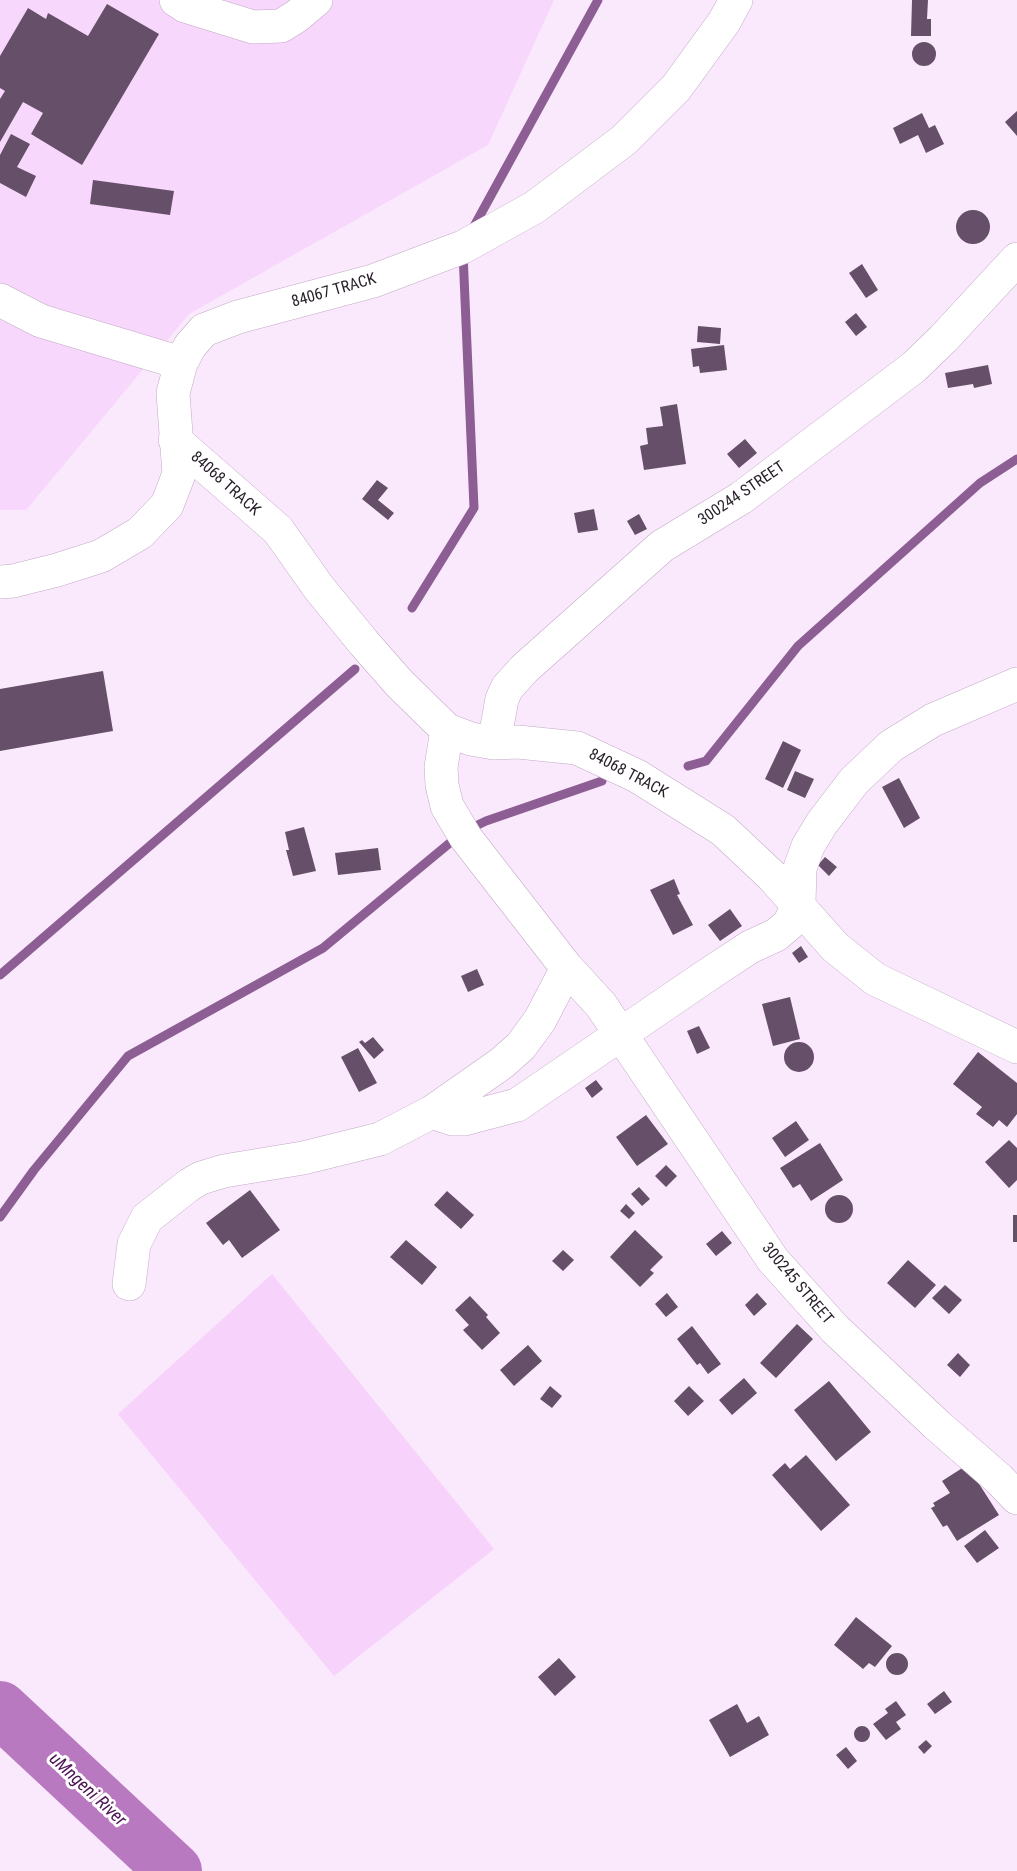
<!DOCTYPE html>
<style>
body{margin:0}
canvas{display:block;background:#fae9fc}
</style>
<canvas width="1017" height="1871"></canvas>
<script>
const context = document.querySelector('canvas').getContext('2d');
context.lineJoin = 'round';
function fillPath(path, color) { context.fillStyle = color; context.fill(path, 'evenodd'); }
const shape = rows => new Path2D(rows.map(r => 'M' + r).join(''));
function strokePath(path, color, width, dash) { context.strokeStyle = color; context.lineWidth = width; context.lineCap = dash ? 'butt' : 'round'; context.setLineDash(dash || []); context.stroke(path); }
function write(font, color, halo, rows, align = 'center') {
  context.font = font + ' "Roboto Condensed",sans-serif'; context.lineWidth = 6; context.setLineDash([]); context.textBaseline = 'middle'; context.strokeStyle = halo; context.fillStyle = color; for (const [text, x, y, turn = 0] of rows) {
    context.save(); context.translate(x, y); context.rotate((+turn || 0) * Math.PI / 180); context.textAlign = isNaN(turn) ? turn : align; if (halo) context.strokeText(text, 0, 0); context.fillText(text, 0, 0); context.restore();
  }
}
const built = shape([
 [0,0,554,0,488,145,189,314,26,510,0,510]
]);
const green = shape([
 [272,1274,494,1549,334,1676,118,1414]
]);
const stream = shape([
 [472,230,598,0],
 [412,608,474,508,463,253],
 [688,766,706,761,798,646,980,483,1017,459],
 [0,975,355,669],
 [0,1217,34,1170,128,1056,323,948,463,832,486,821,602,781]
]);
const river = shape([
 [0,1709,174,1871]
]);
const building = shape([
 [912,0,928,0,927,19,931,19,931,36,911,36],
 [107,4,159,34,82,165,31,134,43,113,23,102,0,142,0,99,5,91,0,88,0,56,28,8,46,19,48,13,88,36],
 '912 54a12 12 0 1 1 24 0a12 12 0 1 1-24 0Z',
 [1017,111,1017,136,1005,122],
 [922,113,929,128,935,125,944,144,926,153,918,135,900,144,893,128],
 [11,134,30,144,17,167,36,176,26,197,0,183,0,155],
 [93,180,174,191,170,215,90,204],
 '956 227a17 17 0 1 1 34 0a17 17 0 1 1-34 0Z',
 [862,264,878,290,866,298,849,273],
 [856,313,867,327,856,336,845,322],
 [698,326,721,328,720,344,697,342],
 [724,345,727,370,700,373,699,366,693,367,691,349],
 [988,365,992,384,974,388,973,384,948,388,945,373],
 [677,404,686,464,644,470,640,446,648,444,646,428,663,426,660,407],
 [745,439,757,453,739,468,727,454],
 [377,480,388,488,378,500,394,513,388,520,362,499],
 [594,509,598,530,578,533,574,513],
 [639,514,647,529,635,535,627,521],
 [103,671,113,731,0,751,0,689],
 [783,741,801,750,783,788,765,779],
 [795,771,814,779,805,798,787,790],
 [899,778,920,818,904,828,882,787],
 [304,827,316,871,293,876,286,850,289,850,285,832],
 [378,848,381,870,338,875,335,853],
 [825,857,837,867,829,876,818,865],
 [674,879,680,894,677,895,693,925,673,935,650,890],
 [730,909,742,926,720,941,708,925],
 [801,946,808,957,799,963,792,953],
 [477,969,484,985,468,992,461,976],
 [790,997,800,1039,773,1046,762,1004],
 [699,1026,710,1048,697,1054,687,1031],
 [373,1037,384,1050,374,1059,359,1042,362,1040,365,1043],
 '784 1057a15 15 0 1 1 30 0a15 15 0 1 1-30 0Z',
 [358,1048,377,1083,359,1092,341,1057],
 [978,1052,1017,1083,1017,1114,1007,1127,999,1120,993,1127,976,1114,982,1107,953,1084],
 [596,1080,603,1089,592,1098,585,1088],
 [646,1115,668,1144,637,1166,616,1137],
 [796,1121,809,1140,785,1157,772,1138],
 [1009,1140,1017,1148,1017,1180,1009,1188,985,1162],
 [820,1143,843,1180,811,1201,800,1184,793,1188,780,1168],
 [666,1165,677,1176,666,1187,655,1176],
 [639,1187,650,1199,642,1206,631,1194],
 [250,1190,280,1230,242,1258,229,1240,223,1245,206,1223],
 [447,1191,474,1215,461,1229,434,1205],
 '825 1209a14 14 0 1 1 28 0a14 14 0 1 1-28 0Z',
 [626,1204,635,1213,629,1219,620,1211],
 [1013,1215,1017,1215,1017,1242,1013,1242],
 [635,1230,663,1257,650,1270,654,1273,640,1287,610,1257],
 [722,1231,732,1243,716,1256,706,1244],
 [406,1240,437,1267,422,1285,390,1257],
 [563,1250,574,1260,563,1271,552,1261],
 [908,1260,936,1285,915,1308,887,1283],
 [945,1285,962,1300,949,1314,932,1298],
 [667,1293,678,1307,666,1317,655,1304],
 [757,1293,767,1304,754,1316,745,1305],
 [470,1296,488,1315,486,1317,500,1333,482,1350,463,1330,469,1325,455,1310],
 [797,1324,813,1339,776,1378,760,1363],
 [692,1326,721,1364,708,1374,700,1363,697,1365,677,1339],
 [528,1345,542,1361,514,1386,500,1370],
 [958,1353,970,1365,960,1377,947,1365],
 [744,1378,757,1393,732,1415,719,1400],
 [829,1381,871,1432,836,1461,794,1410],
 [550,1386,562,1396,552,1408,540,1399],
 [689,1386,704,1401,688,1416,674,1401],
 [806,1455,850,1505,821,1531,772,1475,785,1463,790,1469],
 [967,1465,999,1515,957,1541,947,1525,943,1527,931,1508,935,1506,933,1503,950,1493,942,1481],
 [985,1530,999,1548,977,1563,964,1546],
 [856,1617,892,1646,875,1667,869,1663,863,1669,834,1645],
 '886 1664a11 11 0 1 1 22 0a11 11 0 1 1-22 0Z',
 [559,1658,576,1677,555,1696,538,1677],
 [944,1691,952,1702,935,1714,927,1704],
 [896,1701,906,1715,896,1722,901,1729,886,1740,873,1724,888,1713,885,1709],
 [737,1704,747,1723,759,1716,769,1735,730,1757,709,1720],
 '854 1734a8 8 0 1 1 16 0a8 8 0 1 1-16 0Z',
 [926,1740,932,1746,924,1754,918,1747],
 [846,1747,857,1761,848,1769,836,1755]
]);
const minor = shape([
 [176,0,185,6,253,27,281,26,297,16,316,0],
 [0,300,41,321,181,363],
 [175,440,278,530,319,588,364,643,399,683,447,730,471,739,494,743,518,742,577,748,637,776,723,830,772,876,835,947,875,979,1017,1047],
 [0,582,13,581,57,570,101,556,140,533,167,505,179,474,173,393,181,363,190,346,204,330,238,317,373,281,463,247,535,207,624,140,676,88,724,22,736,0],
 [447,730,441,767,442,785,447,806,466,838,567,968,601,1005,773,1260,835,1329,937,1425,999,1479,1017,1498],
 [494,743,502,699,507,688,524,669,662,546,741,498,914,367,943,339,1017,259],
 [432,1112,453,1119,464,1119,517,1105,706,976,750,947,776,935,789,924,799,903,800,868,808,846,822,823,854,781,891,746,933,720,1017,684],
 [129,1284,134,1244,147,1218,189,1185,201,1178,224,1171,303,1158,380,1139,432,1112,502,1063,521,1046,540,1020,567,968]
]);
const streetNames = [
 ["84067 TRACK",334,291,-16],
 ["84068 TRACK",225,484,42],
 ["300244 STREET",742,494,-34],
 ["84068 TRACK",628,774,28],
 ["300245 STREET",797,1284,50]
];
const waterNames = [
 ["uMngeni River",87,1790,43]
];
fillPath(built, '#f7d7fb');
fillPath(green, '#f7d2fb');
strokePath(stream, '#8d5e93', 9);
strokePath(river, '#b979c1', 56);
fillPath(building, '#664f69');
strokePath(minor, '#c3a9c6', 34);
strokePath(minor, '#fff', 33);
write('16px', '#271e29', '#fff', streetNames);
write('italic 18px', '#4d1255', '#fff', waterNames);
</script>
